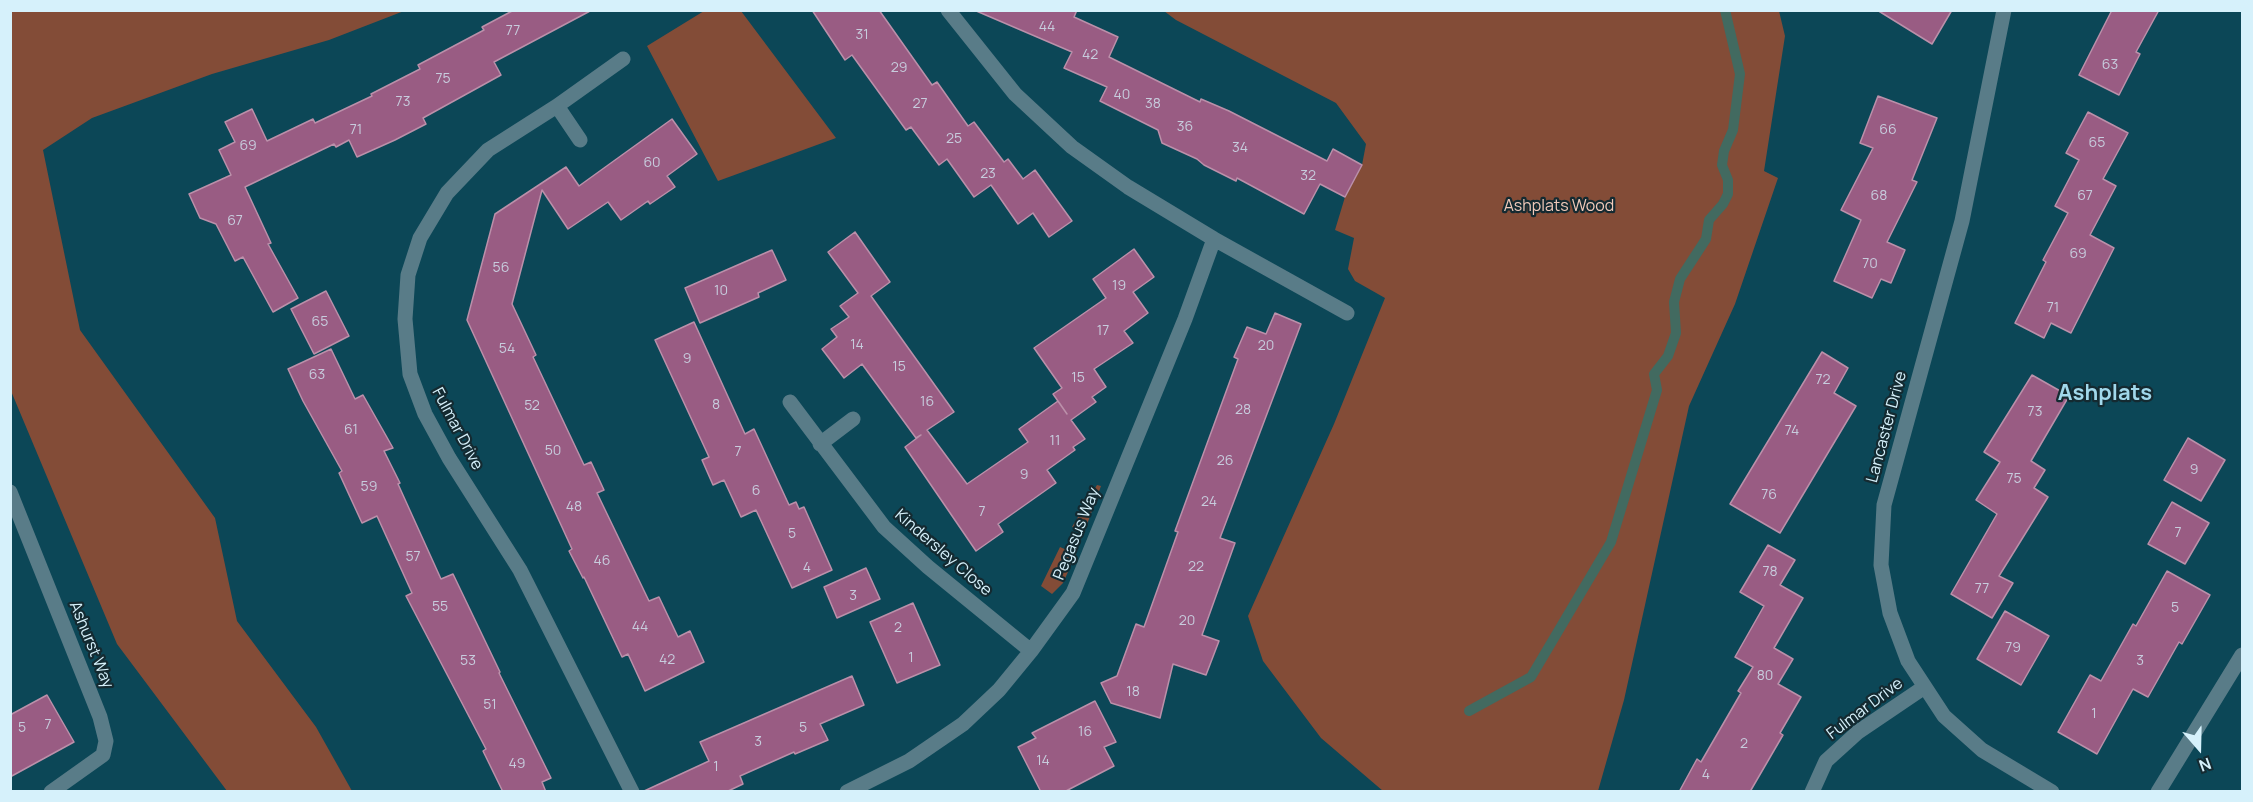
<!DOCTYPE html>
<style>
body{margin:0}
#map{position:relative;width:2253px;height:802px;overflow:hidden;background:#0c4757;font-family:Manrope,sans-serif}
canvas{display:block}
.frame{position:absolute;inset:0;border:12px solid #d6f1fb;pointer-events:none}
.north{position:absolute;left:2169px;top:718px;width:60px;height:60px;-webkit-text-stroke:4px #142a31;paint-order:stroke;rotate:160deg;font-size:16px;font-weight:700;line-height:24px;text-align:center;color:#d6f1fb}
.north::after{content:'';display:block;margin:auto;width:21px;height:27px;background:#d6f1fb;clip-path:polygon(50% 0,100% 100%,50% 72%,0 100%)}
</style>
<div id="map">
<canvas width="2253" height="802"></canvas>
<div class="frame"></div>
<div class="north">N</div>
</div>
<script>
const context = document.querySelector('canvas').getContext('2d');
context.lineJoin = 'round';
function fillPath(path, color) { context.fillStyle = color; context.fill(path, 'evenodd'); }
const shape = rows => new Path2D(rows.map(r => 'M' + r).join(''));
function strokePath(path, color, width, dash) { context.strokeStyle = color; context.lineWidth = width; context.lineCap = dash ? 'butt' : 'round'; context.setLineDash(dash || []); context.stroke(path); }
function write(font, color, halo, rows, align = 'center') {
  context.font = font + ' Manrope,sans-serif'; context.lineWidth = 4.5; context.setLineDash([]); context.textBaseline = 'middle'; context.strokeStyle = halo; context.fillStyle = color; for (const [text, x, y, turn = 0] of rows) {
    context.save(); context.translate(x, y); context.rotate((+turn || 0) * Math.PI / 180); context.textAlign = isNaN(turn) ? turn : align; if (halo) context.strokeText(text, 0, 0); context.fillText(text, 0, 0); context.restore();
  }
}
const green = shape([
 [10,11,404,11,329,40,212,74,92,118,43,150,80,330,215,518,237,621,316,727,352,791,227,791,117,644,11,391],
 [704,11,741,11,836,138,718,181,647,46],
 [1164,11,1779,11,1785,36,1764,171,1778,178,1735,304,1689,406,1624,700,1598,791,1383,791,1321,738,1263,661,1248,616,1334,424,1385,298,1355,281,1348,269,1354,238,1335,230,1345,197,1362,165,1366,144,1336,103,1176,20],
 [1097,485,1101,486,1085,530,1072,527],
 [1060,547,1076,554,1063,583,1052,594,1041,586]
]);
const stream = shape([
 [1469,711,1531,677,1611,542,1657,390,1654,374,1668,356,1676,333,1674,302,1680,279,1706,239,1709,220,1723,204,1728,194,1728,180,1722,165,1724,151,1733,130,1740,74,1725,10]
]);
const building = shape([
 [514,10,592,10,494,62,501,75,423,118,426,124,395,140,357,157,349,140,336,147,334,144,245,187,271,243,268,244,298,298,273,312,243,257,235,261,216,224,200,218,189,194,231,175,219,150,235,142,225,122,252,109,267,141,313,119,315,123,372,96,371,94,420,69,418,65,484,30,482,27,514,10],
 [812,10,879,10,932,85,937,82,968,126,974,122,1004,162,1008,159,1023,179,1035,170,1072,221,1049,237,1033,213,1018,224,991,185,974,197,947,159,939,165,911,127,906,130,852,55,845,60,812,10],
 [974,10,1077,10,1074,17,1118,37,1109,57,1200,102,1201,99,1229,111,1327,161,1333,149,1362,165,1345,197,1320,184,1304,214,1237,178,1236,181,1204,165,1197,159,1162,143,1158,130,1100,101,1107,87,1064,68,1072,52,974,10],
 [1877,10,1952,10,1932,44,1877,10],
 [2112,10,2159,10,2136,52,2140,54,2119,95,2079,75,2112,10],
 [1878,96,1937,118,1912,180,1917,182,1887,242,1905,250,1891,283,1881,279,1872,298,1834,281,1861,220,1841,210,1873,148,1860,143,1878,96],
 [2088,112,2128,133,2103,179,2116,186,2090,235,2114,248,2071,333,2051,323,2044,338,2015,323,2046,262,2043,260,2068,213,2055,206,2079,160,2066,153,2088,112],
 [672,119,697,154,667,176,675,187,650,204,648,201,621,220,608,202,568,229,542,190,512,304,536,355,533,357,584,465,591,462,604,490,597,493,649,601,659,597,678,637,690,631,704,662,645,691,628,654,622,657,584,577,583,578,569,551,572,549,467,320,495,214,566,167,579,186,672,119],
 [855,232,890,282,871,296,954,412,927,430,967,484,1028,442,1019,429,1058,401,1067,414,1053,394,1062,388,1034,348,1106,298,1093,279,1134,249,1154,277,1133,292,1148,313,1124,331,1133,343,1094,369,1106,387,1092,397,1096,402,1071,420,1085,439,1073,447,1075,450,1047,470,1056,483,998,524,1003,532,976,551,905,447,921,435,916,438,862,364,844,378,822,349,837,337,831,329,849,317,840,306,858,293,828,252,855,232],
 [772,250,786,280,758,293,759,297,700,323,685,288,772,250],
 [326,291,349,336,314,354,291,309,326,291],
 [1275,313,1301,324,1220,538,1235,543,1202,635,1219,641,1206,675,1173,664,1160,718,1111,703,1101,683,1117,676,1136,624,1144,627,1178,532,1175,531,1238,359,1234,357,1247,327,1266,334,1275,313],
 [694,322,745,434,754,429,789,505,796,502,799,509,804,507,832,570,792,588,756,510,741,517,724,480,713,485,702,460,709,457,655,340,694,322],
 [331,349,355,399,363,395,393,448,384,451,400,483,398,484,441,579,453,574,500,672,499,673,551,778,542,782,546,792,503,792,483,751,486,749,406,596,412,593,377,516,362,523,339,473,342,471,303,401,288,369,331,349],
 [1822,352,1848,368,1834,393,1856,406,1780,533,1730,504,1822,352],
 [2032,375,2069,396,2031,461,2045,470,2034,488,2048,497,1999,576,2013,583,1992,618,1951,594,1997,514,1976,500,2000,462,1984,452,2032,375],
 [2188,438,2225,460,2201,501,2164,480,2188,438],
 [2172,502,2209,523,2185,564,2148,544,2172,502],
 [1768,545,1795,560,1780,585,1803,598,1774,648,1793,659,1778,684,1801,697,1780,733,1783,735,1751,790,1754,792,1679,792,1697,759,1701,762,1741,693,1738,691,1753,667,1735,657,1764,606,1740,592,1768,545],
 [866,568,880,599,837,618,824,587,866,568],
 [2167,571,2210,595,2182,644,2179,642,2148,697,2133,689,2097,754,2058,732,2090,675,2101,681,2133,624,2136,626,2167,571],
 [913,603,940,665,897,683,870,622,913,603],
 [2005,611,2049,636,2021,685,1977,659,2005,611],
 [852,676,864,705,820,724,828,740,795,754,794,752,740,776,743,784,726,792,642,792,709,761,700,742,852,676],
 [47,695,74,742,10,777,10,715,47,695],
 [1095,701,1116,742,1104,747,1114,766,1064,792,1041,792,1018,747,1036,738,1032,733,1095,701]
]);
const minor = shape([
 [948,10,1015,94,1072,147,1128,187,1214,239,1347,313],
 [2004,10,1962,221,1884,505,1881,565,1890,613,1908,661,1944,716,1982,750,2052,792],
 [623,59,557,106,488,150,447,193,420,238,408,275,405,319,410,374,425,414,449,458,520,570,632,792],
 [557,106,580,140],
 [790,402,884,527,928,567,1031,651],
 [820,444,853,419],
 [10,492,100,717,106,741,103,755,51,792],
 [847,792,909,761,963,724,999,690,1031,651,1073,593,1185,319,1214,239],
 [1812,792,1826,761,1858,732,1923,688],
 [2158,792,2242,655]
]);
const numberNames = [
 ["44",1047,27],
 ["77",513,31],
 ["31",862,35],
 ["42",1090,55],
 ["63",2110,65],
 ["29",899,68],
 ["75",443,79],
 ["40",1122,95],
 ["73",403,102],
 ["27",920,104],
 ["38",1153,104],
 ["36",1185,127],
 ["71",356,130],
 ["66",1888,130],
 ["25",954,139],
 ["65",2097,143],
 ["69",248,146],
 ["34",1240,148],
 ["60",652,163],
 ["23",988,174],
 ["32",1308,176],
 ["68",1879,196],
 ["67",2085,196],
 ["67",235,221],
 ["69",2078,254],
 ["70",1870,264],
 ["56",501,268],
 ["19",1119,286],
 ["10",721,291],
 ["71",2053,308],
 ["65",320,322],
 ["17",1103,331],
 ["14",857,345],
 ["20",1266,346],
 ["54",507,349],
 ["9",687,359],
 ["15",899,367],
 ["63",317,375],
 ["15",1078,378],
 ["72",1823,380],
 ["16",927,402],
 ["8",716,405],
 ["52",532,406],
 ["28",1243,410],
 ["73",2035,412],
 ["61",351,430],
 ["74",1792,431],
 ["11",1055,441],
 ["50",553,451],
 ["7",738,452],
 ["26",1225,461],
 ["9",2194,470],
 ["9",1024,475],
 ["75",2014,479],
 ["59",369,487],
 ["6",756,491],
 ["76",1769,495],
 ["24",1209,502],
 ["48",574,507],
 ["7",982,512],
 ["7",2178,533],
 ["5",792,534],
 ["57",413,557],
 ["46",602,561],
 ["22",1196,567],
 ["4",807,568],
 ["78",1770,572],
 ["77",1982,589],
 ["3",853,596],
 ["55",440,607],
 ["5",2175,608],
 ["20",1187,621],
 ["44",640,627],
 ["2",898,628],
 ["79",2013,648],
 ["1",911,658],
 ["42",667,660],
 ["53",468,661],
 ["3",2140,661],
 ["80",1765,676],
 ["18",1133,692],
 ["51",490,705],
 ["1",2094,714],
 ["7",48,725],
 ["5",22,728],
 ["5",803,728],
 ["16",1085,732],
 ["3",758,742],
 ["2",1744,744],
 ["14",1043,761],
 ["49",517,764],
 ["1",716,767],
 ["4",1706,775]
];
const parkNames = [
 ["Ashplats Wood",1559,207]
];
const streetNames = [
 ["Lancaster Drive",1887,427,-75],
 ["Fulmar Drive",457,429,62],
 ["Pegasus Way",1077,534,-68],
 ["Kindersley Close",943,553,41],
 ["Ashurst Way",91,645,68],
 ["Fulmar Drive",1865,709,-37]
];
const districtNames = [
 ["Ashplats",2105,394]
];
fillPath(green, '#834c37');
strokePath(stream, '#426a60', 10);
fillPath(building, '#995c83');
strokePath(building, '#bb90aa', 1.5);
strokePath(minor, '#597c88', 15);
write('14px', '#c7ccdd', null, numberNames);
write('16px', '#f2caba', '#142a31', parkNames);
write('16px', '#d6f1fb', '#142a31', streetNames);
write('bold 22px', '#a1d8eb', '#142a31', districtNames);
</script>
